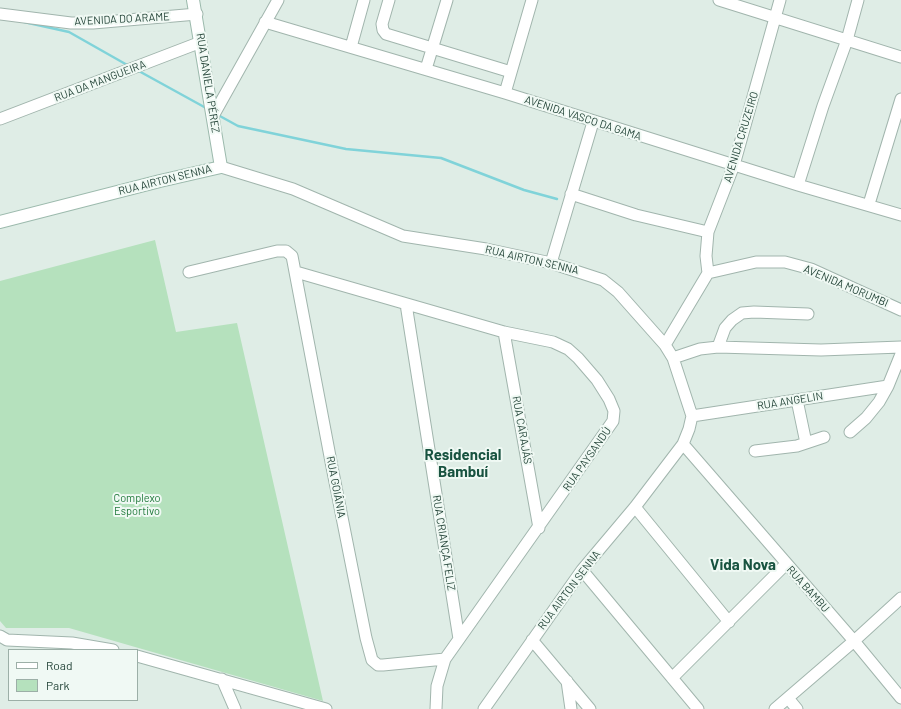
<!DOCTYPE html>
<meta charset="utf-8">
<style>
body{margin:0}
#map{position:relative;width:901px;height:709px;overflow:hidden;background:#dfede6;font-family:Barlow,sans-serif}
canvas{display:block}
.legend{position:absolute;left:8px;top:649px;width:130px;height:52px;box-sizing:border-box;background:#f0f9f4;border:1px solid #9cafa7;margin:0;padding:5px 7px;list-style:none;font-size:12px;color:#1e3f33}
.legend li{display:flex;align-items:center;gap:8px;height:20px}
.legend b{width:20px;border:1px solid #9cafa7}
</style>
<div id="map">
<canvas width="901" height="709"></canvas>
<ul class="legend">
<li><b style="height:5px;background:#fff"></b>Road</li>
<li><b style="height:11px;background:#b5e1bd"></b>Park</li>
</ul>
</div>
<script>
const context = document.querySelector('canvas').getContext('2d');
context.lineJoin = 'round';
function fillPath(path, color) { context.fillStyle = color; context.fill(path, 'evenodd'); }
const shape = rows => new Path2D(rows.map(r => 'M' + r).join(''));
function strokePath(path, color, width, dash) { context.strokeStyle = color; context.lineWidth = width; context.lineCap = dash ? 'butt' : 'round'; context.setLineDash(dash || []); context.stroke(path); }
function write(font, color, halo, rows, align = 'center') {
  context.font = font + ' Barlow,sans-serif'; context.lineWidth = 4; context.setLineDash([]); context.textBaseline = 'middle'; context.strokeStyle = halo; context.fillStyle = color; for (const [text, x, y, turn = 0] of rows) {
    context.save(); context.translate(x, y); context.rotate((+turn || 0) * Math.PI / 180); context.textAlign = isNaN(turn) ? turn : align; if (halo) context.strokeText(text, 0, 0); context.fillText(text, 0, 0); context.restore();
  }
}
const green = shape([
 [155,240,176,332,237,323,323,701,69,628,6,628,0,621,0,281]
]);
const stream = shape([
 [24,22,69,32,129,66],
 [137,70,206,108],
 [218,115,238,126,346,149,441,158,524,190,557,199]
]);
const street = shape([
 [389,0,382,24,383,30,386,34,511,72],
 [719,0,901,57],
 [0,14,71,23,93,23,197,14],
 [265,22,505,93,798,185,901,215],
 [351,47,364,0],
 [426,69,447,0],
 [505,93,532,0],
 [213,116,278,0],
 [0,119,201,42],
 [221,167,293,189,403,236,486,249,551,263,603,280,618,292,665,345,673,358,692,416,689,429,683,444,635,507,582,570,484,709],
 [798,185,823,106,847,40,858,0],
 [571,194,636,215,708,232],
 [869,204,901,99],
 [551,263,593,122],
 [189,272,277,251,286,251,292,256,332,467,366,638,372,660,378,665,383,665,445,659],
 [296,272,504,332,553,342,568,349,578,358,597,380,609,399,614,411,613,421,445,659,437,686,436,709],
 [708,273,706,256,708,232,734,165,780,0],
 [406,304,459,639],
 [504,332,539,528],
 [665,345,708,273,756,262,785,262,811,269,901,310],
 [718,347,725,328,732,320,742,313,754,312,808,314],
 [673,358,700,349,718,347,821,350,901,347],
 [797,400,806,443],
 [692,416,888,386],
 [850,432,866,418,879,402,888,386,901,354],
 [683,444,854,641,901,698],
 [755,451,797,446,824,437],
 [635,507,729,622],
 [582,570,698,709],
 [0,636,7,640,72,643,113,650],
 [532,640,590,709],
 [137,656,326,709],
 [672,678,786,564],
 [222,679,235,709],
 [567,681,571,709],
 [788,698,797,709],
 [775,709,854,641,901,598]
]);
const secondary = shape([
 [0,222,160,181,221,167,193,0]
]);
const streetNames = [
 ["AVENIDA DO ARAME",122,19,-3],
 ["RUA DA MANGUEIRA",100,81,-21],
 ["RUA DANIELA PÉREZ",208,83,81],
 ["AVENIDA VASCO DA GAMA",583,118,18],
 ["AVENIDA CRUZEIRO",741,137,-73],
 ["RUA AIRTON SENNA",165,180,-14],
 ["RUA AIRTON SENNA",532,260,13],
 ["AVENIDA MORUMBI",846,286,23],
 ["RUA ANGELIN",790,401,-9],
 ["RUA CARAJÁS",522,430,80],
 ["RUA PAYSANDÚ",587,459,-55],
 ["RUA GOIÂNIA",336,487,79],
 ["RUA CRIANÇA FELIZ",444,543,81],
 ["RUA BAMBU",808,589,48],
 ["RUA AIRTON SENNA",569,590,-53]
];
const parkNames = [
 ["Complexo",137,498],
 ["Esportivo",137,511]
];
const districtNames = [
 ["Residencial",463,455],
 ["Bambuí",463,472],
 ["Vida Nova",743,565]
];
fillPath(green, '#b5e1bd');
strokePath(stream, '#80d3d9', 2.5);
strokePath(street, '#a1b5ad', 13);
strokePath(secondary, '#9cbaad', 14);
strokePath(street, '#fff', 11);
strokePath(secondary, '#fff', 12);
write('11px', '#1e3f33', '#f0f9f4', streetNames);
write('11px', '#237b3d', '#f0f9f4', parkNames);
write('bold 15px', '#185340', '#f0f9f4', districtNames);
</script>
